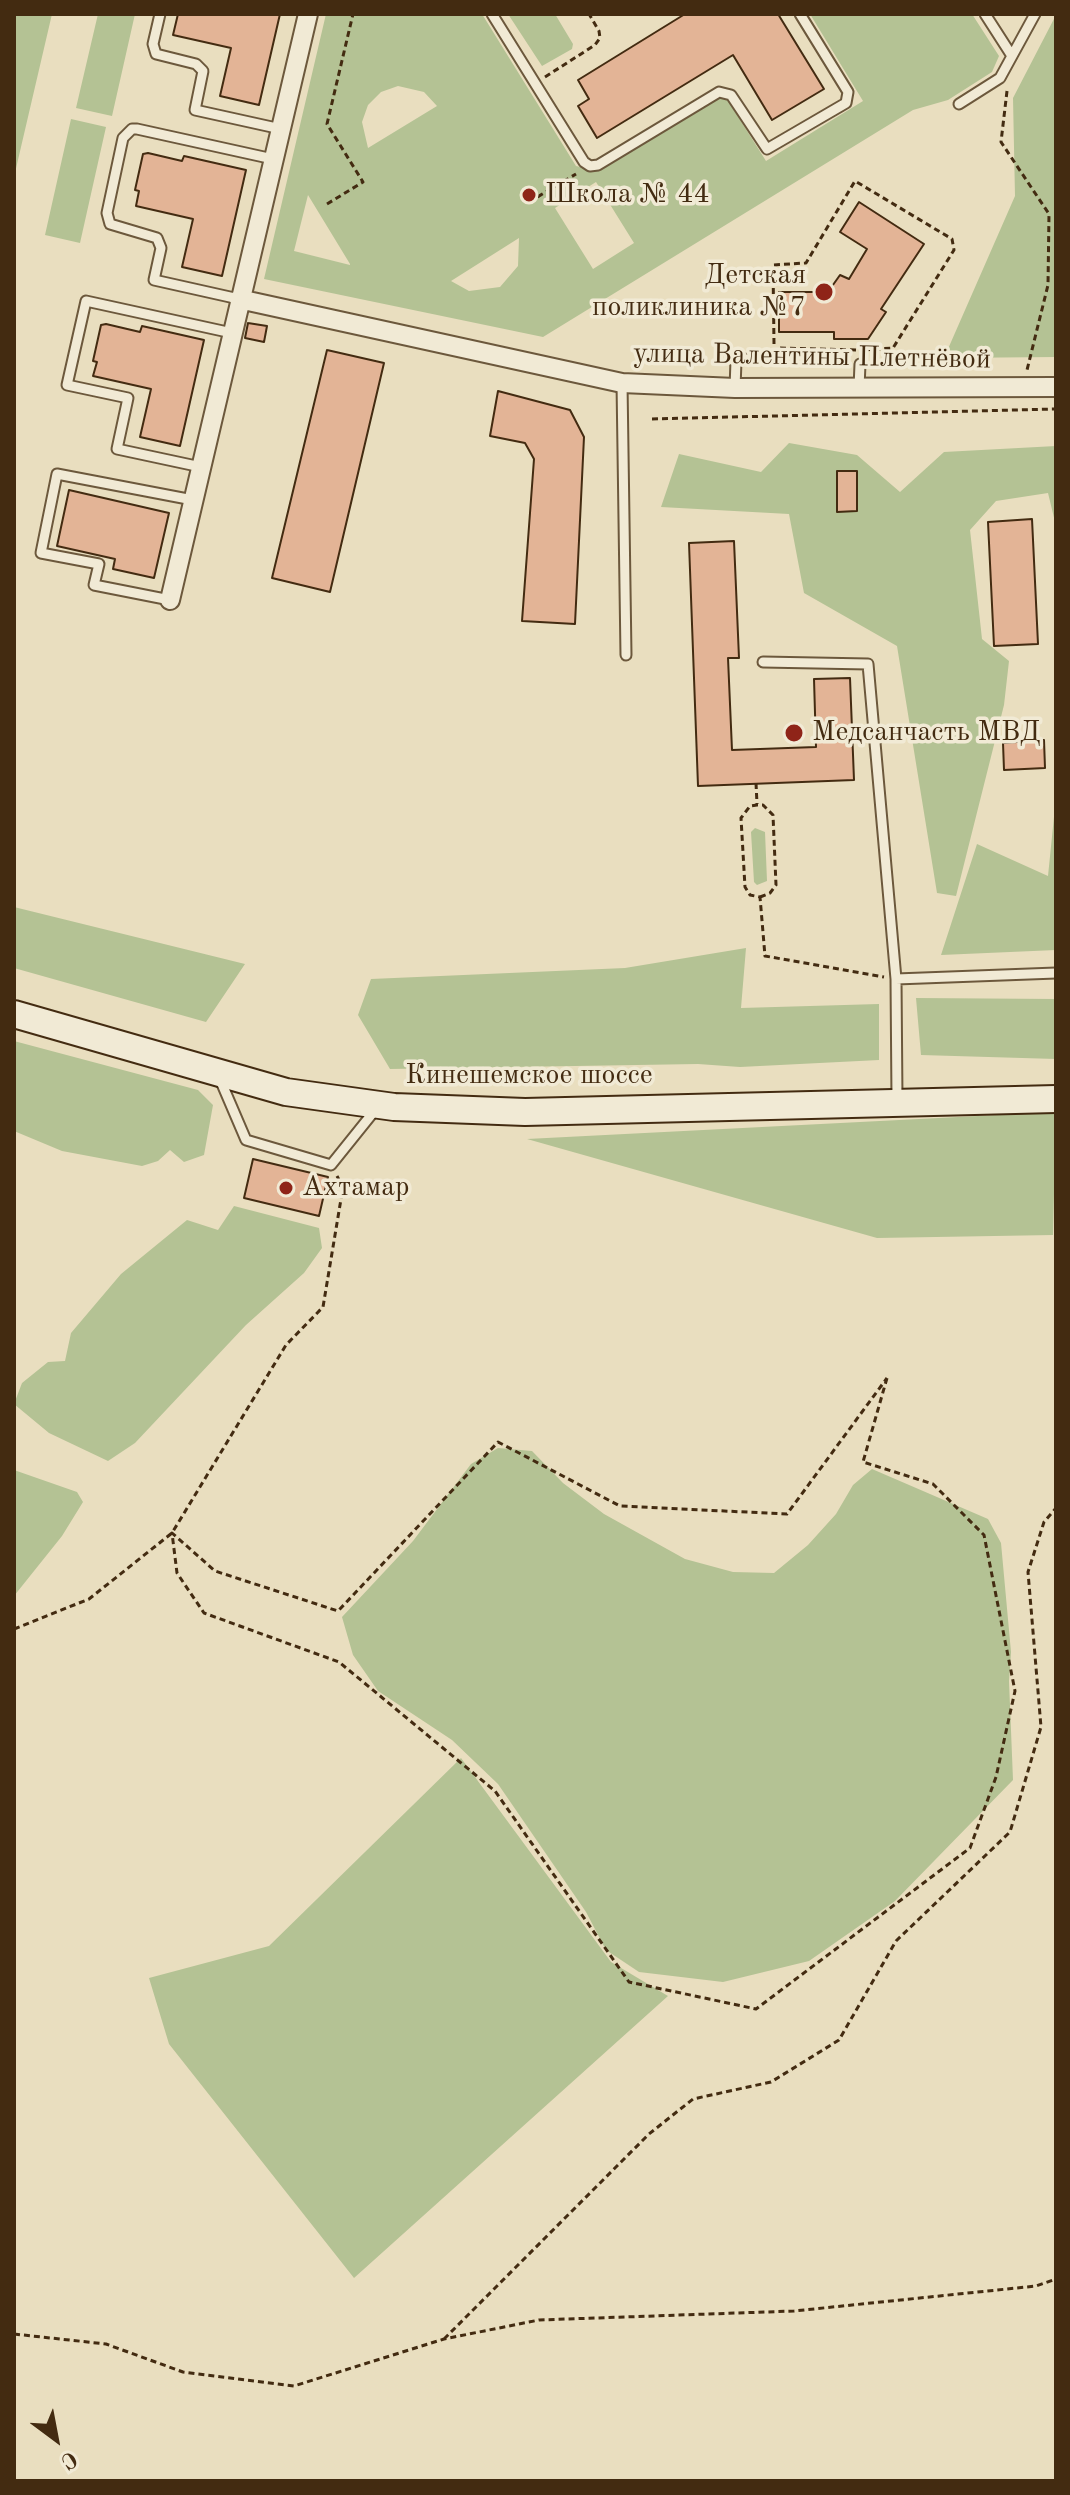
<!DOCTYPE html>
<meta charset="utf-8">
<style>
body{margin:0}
#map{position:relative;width:1070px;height:2495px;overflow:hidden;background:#e9debf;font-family:"Old Standard TT",serif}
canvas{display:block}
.frame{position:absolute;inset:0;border:16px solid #432b11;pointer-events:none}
.north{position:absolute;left:16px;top:2399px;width:80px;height:80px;-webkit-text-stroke:6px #f1ead5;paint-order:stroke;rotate:148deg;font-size:22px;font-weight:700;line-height:32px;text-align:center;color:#432b11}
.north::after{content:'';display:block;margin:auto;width:28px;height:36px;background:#432b11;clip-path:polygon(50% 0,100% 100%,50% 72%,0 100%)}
</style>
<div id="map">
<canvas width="1070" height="2495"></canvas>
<div class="frame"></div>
<div class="north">С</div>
</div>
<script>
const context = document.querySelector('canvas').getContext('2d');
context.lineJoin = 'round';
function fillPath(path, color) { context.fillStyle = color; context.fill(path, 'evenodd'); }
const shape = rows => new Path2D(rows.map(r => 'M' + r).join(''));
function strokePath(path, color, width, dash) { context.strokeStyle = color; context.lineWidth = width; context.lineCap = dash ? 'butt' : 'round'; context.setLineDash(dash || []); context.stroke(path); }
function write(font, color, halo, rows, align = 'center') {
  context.font = font + ' "Old Standard TT",serif'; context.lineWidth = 7; context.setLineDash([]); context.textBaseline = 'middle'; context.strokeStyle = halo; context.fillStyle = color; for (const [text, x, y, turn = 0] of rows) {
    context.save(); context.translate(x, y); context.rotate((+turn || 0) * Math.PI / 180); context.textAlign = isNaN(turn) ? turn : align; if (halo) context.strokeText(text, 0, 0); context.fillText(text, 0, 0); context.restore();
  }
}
const green = shape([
 [14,14,52,14,14,177],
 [98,14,135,14,112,116,76,108],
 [326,14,482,14,576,166,598,171,718,98,727,99,766,161,863,101,810,14,972,14,999,56,992,72,948,100,913,110,543,337,264,279],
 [398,86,424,92,437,106,368,148,362,122,368,105,381,92],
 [596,182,634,243,593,269,555,208],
 [308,195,350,264,350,265,294,251],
 [519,238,518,266,500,287,469,291,451,281],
 [508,14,555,14,573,44,572,49,542,66],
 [1056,15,1056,357,944,358,1015,196,1013,98],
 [71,119,106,127,80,243,45,235],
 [789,443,857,455,900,492,944,452,1056,446,1056,526,1048,493,996,501,970,530,982,639,1009,661,1004,705,956,896,937,893,897,646,804,593,789,514,661,507,679,454,761,472],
 [1056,797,1056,950,941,955,977,844,1048,876],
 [755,828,765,832,767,881,757,885,754,882,751,832],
 [14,907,245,964,206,1022,14,968],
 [746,948,741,1008,879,1004,879,1060,740,1067,698,1064,390,1069,358,1015,371,979,625,968],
 [916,998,1056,999,1056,1059,921,1055],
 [14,1041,198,1090,213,1105,204,1155,184,1162,170,1150,158,1161,142,1166,62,1151,14,1131],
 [1056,1112,1053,1235,877,1238,527,1139],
 [234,1206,319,1228,322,1248,304,1273,246,1325,135,1443,108,1461,49,1433,14,1404,22,1383,48,1362,65,1361,71,1333,121,1274,187,1220,218,1230],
 [498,1448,532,1451,563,1483,604,1514,685,1559,733,1572,774,1573,808,1545,836,1514,853,1485,872,1469,988,1519,1001,1543,1011,1652,1009,1681,1013,1780,895,1901,809,1961,723,1982,639,1972,606,1950,586,1912,498,1784,452,1740,378,1691,353,1655,342,1617,413,1541,471,1464],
 [14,1470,77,1492,83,1502,62,1536,14,1596],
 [461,1758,611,1962,668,1996,354,2278,169,2044,149,1978,269,1946]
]);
const building = shape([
 [178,14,280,14,259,105,220,96,231,48,173,35,178,14],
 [685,14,778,14,824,89,772,120,733,55,597,138,578,106,589,99,578,80,685,14],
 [148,153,182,161,184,156,246,170,222,276,182,267,193,219,136,206,139,191,135,190,143,154,148,153],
 [859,202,924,244,881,309,886,312,868,339,834,339,834,332,779,332,779,292,828,292,840,275,849,279,867,249,840,232,859,202],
 [248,323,267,326,264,342,245,338,248,323],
 [106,324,140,332,142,326,204,340,180,446,140,437,151,389,93,376,97,362,93,361,101,325,106,324],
 [327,350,384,363,330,592,272,578,327,350],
 [498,391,570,410,584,437,575,624,522,621,534,459,525,443,490,436,498,391],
 [837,471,857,471,857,511,837,512,837,471],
 [69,490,169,513,154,578,113,569,115,559,57,546,69,490],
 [1032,519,1038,644,994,646,988,522,1032,519],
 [734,541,739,658,728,658,732,750,816,747,814,679,850,678,854,780,698,786,689,543,734,541],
 [1044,740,1045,768,1004,770,1003,743,1044,740],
 [253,1159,328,1177,319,1216,244,1198,253,1159]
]);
const path = shape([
 [545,77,595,45,600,38,599,31,589,14],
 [1007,91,1001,142,1049,214,1048,285,1027,370],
 [529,202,576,174],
 [327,204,363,182,327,124,353,14],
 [774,344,773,265,806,263,855,181,952,239,954,250,893,348,864,350],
 [780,348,857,350],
 [652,419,1056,409],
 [756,783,757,804],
 [760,897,770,893,776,885,773,815,763,805,757,805,750,806,741,818,745,887,750,895,760,897,765,956,884,977],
 [887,1378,863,1462,933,1484,984,1535,1015,1691,996,1777,970,1848,756,2009,629,1982,495,1791,339,1662,204,1613,177,1573,172,1533,215,1571,338,1611,498,1442,620,1506,787,1514,887,1378],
 [14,1629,89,1599,172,1533,286,1345,323,1307,343,1187,337,1176],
 [14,2334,106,2344,183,2372,294,2386,444,2339,539,2320,794,2311,1036,2286,1056,2279],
 [444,2339,649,2134,693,2099,771,2082,839,2040,896,1941,1010,1832,1041,1727,1028,1572,1044,1522,1056,1508]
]);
const lane = shape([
 [160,14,153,44,156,54,196,64,203,71,195,110,281,129],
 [492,14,584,162,590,166,598,165,719,92,731,95,767,149,846,103,848,92,800,14],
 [985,14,1012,56],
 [959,104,1000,78,1035,14],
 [239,299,154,280,161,248,157,238,110,224,107,213,123,138,132,129,137,129,273,159],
 [622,383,626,655],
 [735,388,736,361,768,355],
 [859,388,860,364],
 [201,467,117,449,128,398,67,385,86,301,232,333],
 [170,600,94,585,99,564,41,553,57,474,193,500],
 [763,662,868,664,896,979],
 [219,1077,246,1140,331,1165,376,1109],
 [897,1099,896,979,1056,973]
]);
const street = shape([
 [239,299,622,383,735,388,1056,387],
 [170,600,308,14]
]);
const secondary = shape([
 [14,1014,286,1092,394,1107,525,1112,1056,1099]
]);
const markers = [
 [529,195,8,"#8f2418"],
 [824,292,10,"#8f2418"],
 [794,733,10,"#8f2418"],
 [286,1188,8,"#8f2418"]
];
const poiNames = [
 ["Школа № 44",545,195],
 ["Детская",806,276,"right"],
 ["поликлиника №7",806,308,"right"],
 ["Медсанчасть МВД",812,733],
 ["Ахтамар",302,1188]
];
const streetNames = [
 ["улица Валентины Плетнёвой",812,357,1],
 ["Кинешемское шоссе",529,1076]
];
fillPath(green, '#b4c294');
fillPath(building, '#e3b496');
strokePath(building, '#432b11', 2);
strokePath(lane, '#6c583c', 13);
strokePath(street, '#6c583c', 22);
strokePath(secondary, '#432b11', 30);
strokePath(path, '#432b11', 3, [6, 4]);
strokePath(lane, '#f1ead5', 9);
strokePath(street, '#f1ead5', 18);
strokePath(secondary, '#f1ead5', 26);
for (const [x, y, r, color] of markers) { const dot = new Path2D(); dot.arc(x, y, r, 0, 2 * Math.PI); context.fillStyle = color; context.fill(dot); strokePath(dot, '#f1ead5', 3); }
write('28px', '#432b11', '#f1ead5', poiNames, 'left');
write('28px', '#432b11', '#f1ead5', streetNames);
</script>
